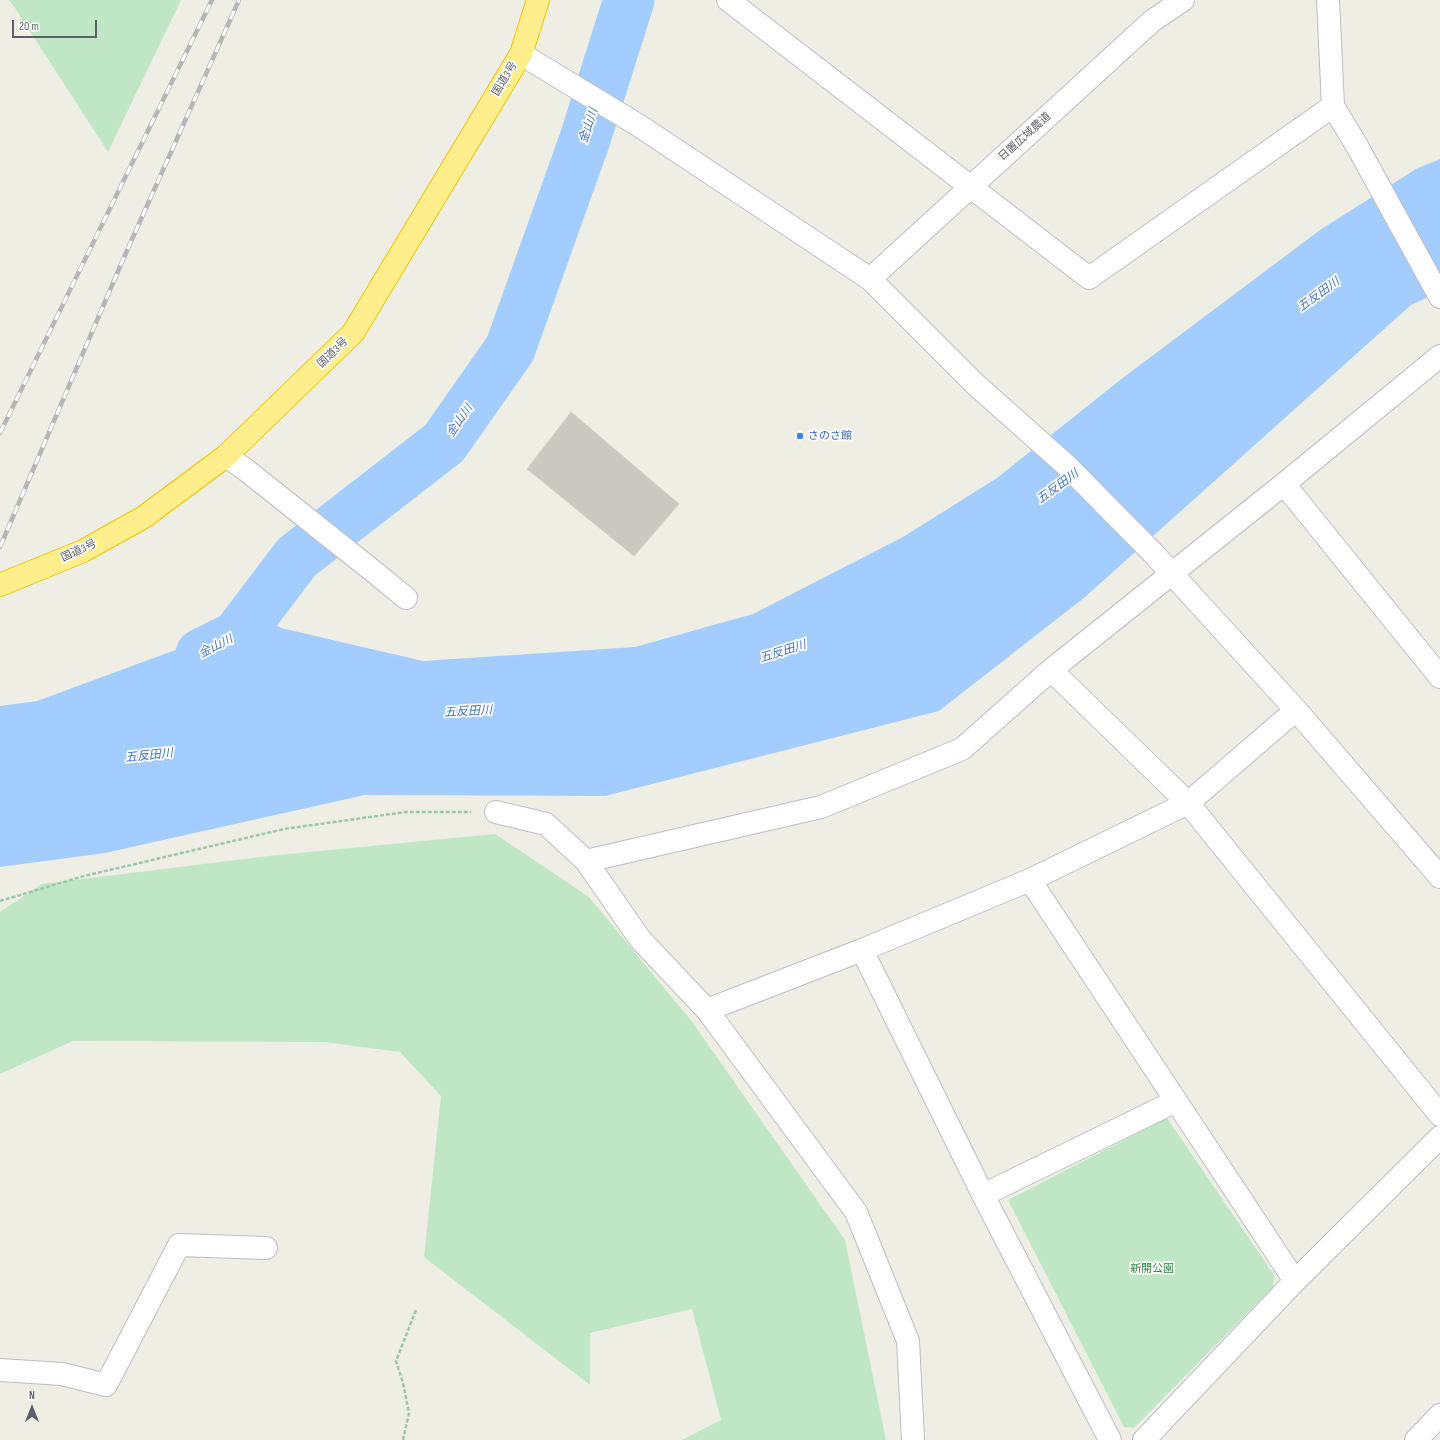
<!DOCTYPE html>
<meta charset="utf-8">
<style>
body{margin:0}
#map{position:relative;width:1440px;height:1440px;overflow:hidden;background:#efeee4;font-family:"Sofia Sans Condensed",sans-serif}
canvas{display:block}
.north{position:absolute;left:12px;top:1388px;width:40px;height:40px;-webkit-text-stroke:3px #fff;paint-order:stroke;rotate:0deg;font-size:11px;font-weight:700;line-height:16px;text-align:center;color:#5c5f65}
.north::after{content:'';display:block;margin:auto;width:14px;height:18px;background:#5c5f65;clip-path:polygon(50% 0,100% 100%,50% 72%,0 100%)}
.scale{position:absolute;left:12px;top:20px;width:85px;height:18px;box-sizing:border-box;border:2px solid #5c5f65;border-top:0;padding-left:5px;font-size:12px;line-height:14px;white-space:nowrap;color:#5c5f65;-webkit-text-stroke:3px #fff;paint-order:stroke}
</style>
<div id="map">
<canvas width="1440" height="1440"></canvas>
<div class="north">N</div>
<div class="scale">20 m</div>
</div>
<script>
const context = document.querySelector('canvas').getContext('2d');
context.lineJoin = 'round';
function fillPath(path, color) { context.fillStyle = color; context.fill(path, 'evenodd'); }
const shape = rows => new Path2D(rows.map(r => 'M' + r).join(''));
function strokePath(path, color, width, dash) { context.strokeStyle = color; context.lineWidth = width; context.lineCap = dash ? 'butt' : 'round'; context.setLineDash(dash || []); context.stroke(path); }
function write(font, color, halo, rows, align = 'center') {
  context.font = font + ' "Sofia Sans Condensed","Noto Sans JP",sans-serif'; context.lineWidth = 3.5; context.setLineDash([]); context.textBaseline = 'middle'; context.strokeStyle = halo; context.fillStyle = color; for (const [text, x, y, turn = 0] of rows) {
    context.save(); context.translate(x, y); context.rotate((+turn || 0) * Math.PI / 180); context.textAlign = isNaN(turn) ? turn : align; if (halo) context.strokeText(text, 0, 0); context.fillText(text, 0, 0); context.restore();
  }
}
const green = shape([
 [9,0,181,0,108,152,15,8],
 [495,834,589,897,693,1023,845,1240,886,1440,682,1440,721,1420,692,1309,590,1333,590,1385,424,1257,441,1096,400,1052,324,1042,73,1041,0,1074,0,912,42,884,268,856],
 [1167,1118,1274,1275,1273,1287,1134,1428,1124,1427,1008,1200]
]);
const water = shape([
 [1440,159,1440,292,1411,305,1085,597,939,711,605,796,365,795,105,853,0,867,0,706,37,701,197,642,235,601,281,628,423,661,635,647,753,614,903,537,997,478,1124,377,1320,230,1416,169]
]);
const river = shape([
 [201,654,237,636,297,557,444,443,510,349,585,139,629,0]
]);
const building = shape([
 [571,412,679,504,634,556,527,469,571,412]
]);
const path = shape([
 [0,901,84,876,284,829,406,812,471,812],
 [403,1440,409,1413,403,1383,396,1361,416,1310]
]);
const minor = shape([
 [728,0,1089,278,1333,106],
 [1328,0,1333,106,1357,146,1440,297],
 [521,54,638,125,870,279,975,384,1066,465,1153,553,1296,710,1440,877],
 [870,279,1152,21,1183,0],
 [226,456,246,470,373,571,406,598],
 [1284,484,1440,677],
 [1051,670,1188,803,1440,1115],
 [496,812,546,824,586,861,640,939,707,1010,856,1212,908,1341,913,1440],
 [586,861,821,807,962,749,1051,670,1284,484,1440,356],
 [1030,880,1295,1281],
 [862,950,983,1195,1110,1440],
 [707,1010,862,950,1030,880,1188,803,1296,710],
 [983,1195,1176,1101],
 [0,1370,62,1374,106,1385,179,1245,266,1248],
 [1144,1440,1295,1281,1440,1137],
 [1416,1440,1440,1415]
]);
const highway = shape([
 [0,585,83,551,144,517,226,456,353,333,521,54,538,0]
]);
const rail = shape([
 [0,433,212,0],
 [0,547,125,255,239,0]
]);
const markers = [
 [800,436,4,"#3f7fe0"]
];
const streetNames = [
 ["国道3号",505,79,-59],
 ["日置広域農道",1025,137,-42],
 ["国道3号",333,353,-44],
 ["国道3号",79,551,-25]
];
const shopNames = [
 ["さのさ館",808,436]
];
const parkNames = [
 ["新開公園",1152,1269]
];
const waterNames = [
 ["金山川",589,126,-72],
 ["五反田川",1319,295,-36],
 ["金山川",460,421,-55],
 ["五反田川",1058,487,-36],
 ["金山川",216,647,-27],
 ["五反田川",783,652,-17],
 ["五反田川",468,712,-3],
 ["五反田川",149,756,-6]
];
fillPath(green, '#c0e7c5');
fillPath(water, '#a4cdff');
strokePath(river, '#a4cdff', 51);
fillPath(building, '#cac8c1');
strokePath(building, '#d4d0c3', 1);
strokePath(minor, '#bcbdc3', 24);
strokePath(highway, '#f3c200', 24);
strokePath(path, '#99c8ac', 2.5, [4, 2]);
strokePath(minor, '#fff', 22);
strokePath(highway, '#ffee8c', 22);
strokePath(rail, '#b5b6b6', 4.5);
strokePath(rail, '#fff', 3, [9]);
for (const [x, y, r, color] of markers) { const dot = new Path2D(); dot.arc(x, y, r, 0, 2 * Math.PI); context.fillStyle = color; context.fill(dot); strokePath(dot, '#fff', 1.5); }
write('11px', '#5c5f65', '#fff', streetNames);
write('11px', '#366cbe', '#fff', shopNames, 'left');
write('11px', '#338540', '#fff', parkNames);
write('italic 12px', '#4475c6', '#fff', waterNames);
</script>
